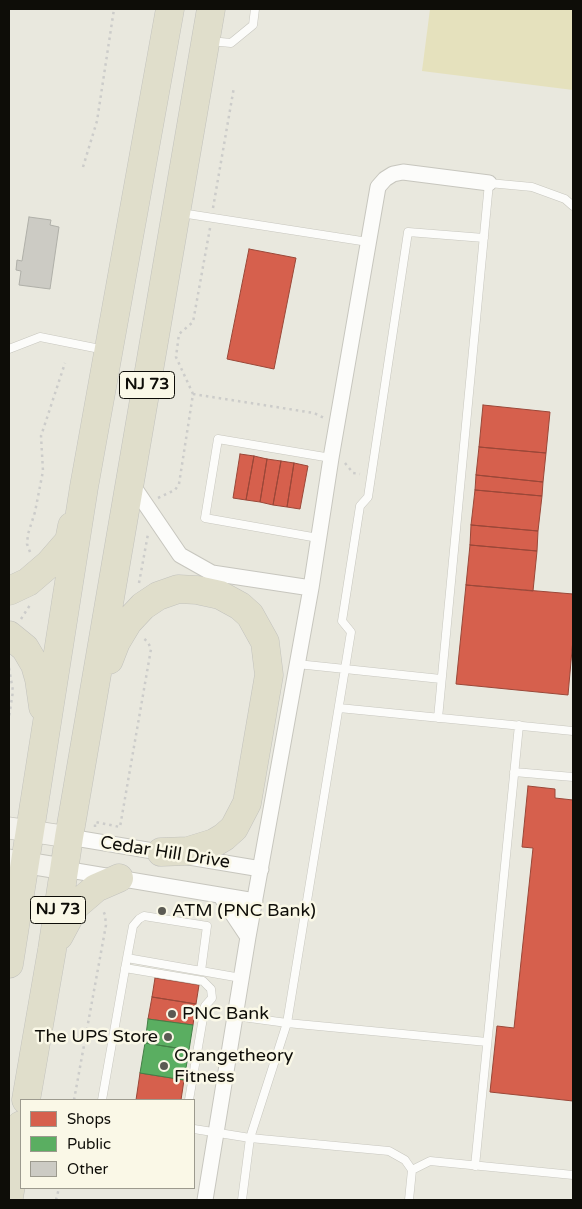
<!DOCTYPE html>
<style>
body{margin:0}
#map{position:relative;width:582px;height:1209px;overflow:hidden;background:#e9e8de;font-family:"Varela Round",sans-serif}
canvas{display:block}
.frame{position:absolute;inset:0;border:10px solid #0e0d08;pointer-events:none}
.legend{position:absolute;left:20px;top:1099px;width:175px;height:90px;box-sizing:border-box;background:#faf8e7;border:1px solid #9c9a8e;margin:0;padding:6px 9px;list-style:none;font-size:15px;color:#0e0d08}
.legend li{display:flex;align-items:center;gap:10px;height:25px}
.legend b{width:25px;border:1px solid #9c9a8e}
</style>
<div id="map">
<canvas width="582" height="1209"></canvas>
<div class="frame"></div>
<ul class="legend">
<li><b style="height:14px;background:#d6604d"></b>Shops</li>
<li><b style="height:14px;background:#5aae61"></b>Public</li>
<li><b style="height:14px;background:#cccbc4"></b>Other</li>
</ul>
</div>
<script>
const context = document.querySelector('canvas').getContext('2d');
context.lineJoin = 'round';
function fillPath(path, color) { context.fillStyle = color; context.fill(path, 'evenodd'); }
const shape = rows => new Path2D(rows.map(r => 'M' + r).join(''));
function strokePath(path, color, width, dash) { context.strokeStyle = color; context.lineWidth = width; context.lineCap = dash ? 'butt' : 'round'; context.setLineDash(dash || []); context.stroke(path); }
function write(font, color, halo, rows, align = 'center') {
  context.font = font + ' "Varela Round",sans-serif'; context.lineWidth = 5; context.setLineDash([]); context.textBaseline = 'middle'; context.strokeStyle = halo; context.fillStyle = color; for (const [text, x, y, turn = 0] of rows) {
    context.save(); context.translate(x, y); context.rotate((+turn || 0) * Math.PI / 180); context.textAlign = isNaN(turn) ? turn : align; if (halo) context.strokeText(text, 0, 0); context.fillText(text, 0, 0); context.restore();
  }
}
const green = shape([
 [430,9,573,9,573,90,422,71]
]);
const shops = shape([
 [249,249,296,258,274,369,227,359,249,249],
 [483,405,550,412,546,453,479,447,483,405],
 [479,447,546,453,543,482,476,475,479,447],
 [240,454,254,456,246,500,233,498,240,454],
 [254,456,267,459,260,502,246,500,254,456],
 [267,459,281,461,273,505,260,502,267,459],
 [281,461,294,463,287,507,273,505,281,461],
 [294,463,308,466,300,509,287,507,294,463],
 [476,475,543,482,542,496,475,490,476,475],
 [475,490,542,496,538,531,471,525,475,490],
 [471,525,538,531,537,551,470,545,471,525],
 [470,545,537,551,533,591,466,585,470,545],
 [466,585,573,594,573,639,568,695,456,684,466,585],
 [528,786,555,789,555,798,573,800,573,1101,490,1092,497,1026,514,1028,533,848,522,847,528,786],
 [155,978,199,985,196,1004,152,997,155,978],
 [152,997,196,1004,193,1025,148,1019,152,997],
 [140,1073,184,1080,181,1100,136,1100,140,1073]
]);
const public = shape([
 [148,1019,193,1025,189,1050,145,1043,148,1019],
 [145,1043,189,1050,184,1080,140,1073,145,1043]
]);
const building = shape([
 [29,217,51,220,50,225,59,227,50,289,19,285,21,271,16,270,17,260,22,261,29,217]
]);
const path = shape([
 [83,167,97,121,114,9],
 [213,208,234,87],
 [193,394,314,413,324,418],
 [345,463,353,473,360,474],
 [158,498,175,490,179,484,193,394,176,357,179,334,193,322,210,228],
 [30,552,27,544,28,534,35,512,43,471,41,436,65,363],
 [139,583,148,534],
 [21,619,30,605],
 [9,668,13,691,9,717],
 [95,827,95,822,120,827,151,649,148,642,142,637],
 [74,1100,106,925,105,915,103,910],
 [56,1200,59,1188]
]);
const lane = shape([
 [210,41,231,43,253,25,255,9],
 [181,213,368,242],
 [9,349,40,337,105,350],
 [318,538,205,518,218,439,331,458],
 [297,664,441,679],
 [339,708,573,731],
 [438,718,489,183,532,187,565,199,573,206],
 [514,772,573,777],
 [127,958,133,926,139,919,144,916,207,926,201,971],
 [125,968,203,981,211,989,212,998,205,1006,189,1100],
 [235,1016,287,1023,487,1042],
 [102,1100,127,958,241,978],
 [194,1129,250,1138,389,1151,405,1160,412,1170,409,1200],
 [475,1166,519,725],
 [412,1170,430,1161,573,1175],
 [242,1200,250,1138,287,1023,351,632,342,621,360,506,368,497,408,232,484,238]
]);
const street = shape([
 [131,483,180,555,212,573,311,588],
 [69,837,261,869],
 [64,869,255,901],
 [220,895,248,937],
 [205,1200,248,937,311,588,331,458,378,187,385,179,393,174,403,172,489,183]
]);
const secondary = shape([
 [9,828,69,837],
 [9,860,64,869]
]);
const highway = shape([
 [9,591,28,582,49,564,69,541,72,526],
 [9,635,25,648,35,665,39,679,43,707],
 [109,660,116,642,128,622,143,606,158,596,178,589,197,590,220,595,240,606,250,615,265,642,269,675,247,803,234,828,224,837,214,843,188,851,161,852],
 [59,936,75,906,96,888,119,878],
 [9,964,84,487,170,9],
 [26,1100,52,950,69,837,211,9],
 [9,1197,21,1125]
]);
const markers = [
 [162,911,5,"#5b5a53"],
 [172,1014,5,"#5b5a53"],
 [168,1037,5,"#5b5a53"],
 [164,1066,5,"#5b5a53"]
];
const shields = [
 [147,385,55],
 [58,910,55]
];
const shieldNames = [
 ["NJ 73",147,385],
 ["NJ 73",58,910]
];
const streetNames = [
 ["Cedar Hill Drive",165,853,9]
];
const poiNames = [
 ["ATM (PNC Bank)",172,911],
 ["PNC Bank",182,1014],
 ["The UPS Store",158,1037,"right"],
 ["Orangetheory",174,1056],
 ["Fitness",174,1077]
];
fillPath(green, '#e5e1bd');
fillPath(shops, '#d6604d');
strokePath(shops, '#9a4738', 1);
fillPath(public, '#5aae61');
strokePath(public, '#437e46', 1);
fillPath(building, '#cccbc4');
strokePath(building, '#afafa8', 1);
strokePath(lane, '#c7c6be', 9);
strokePath(street, '#c7c6be', 17);
strokePath(secondary, '#c7c6be', 23);
strokePath(highway, '#c2c2bd', 29);
strokePath(path, '#ccccca', 2.5, [2.5, 4]);
strokePath(lane, '#fcfcfa', 8);
strokePath(street, '#fcfcfa', 15);
strokePath(secondary, '#f3f2ec', 21);
strokePath(highway, '#e0decb', 28);
for (const [x, y, r, color] of markers) { const dot = new Path2D(); dot.arc(x, y, r, 0, 2 * Math.PI); context.fillStyle = color; context.fill(dot); strokePath(dot, '#faf8e7', 2); }
for (const [x, y, w] of shields) { const box = new Path2D(); box.roundRect(x - w / 2, y - 13.5, w, 27, 4); context.fillStyle = '#faf8e7'; context.fill(box); strokePath(box, '#0e0d08', 1); }
write('bold 16px', '#0e0d08', null, shieldNames);
write('18px', '#0e0d08', '#faf8e7', streetNames);
write('18px', '#0e0d08', '#faf8e7', poiNames, 'left');
</script>
